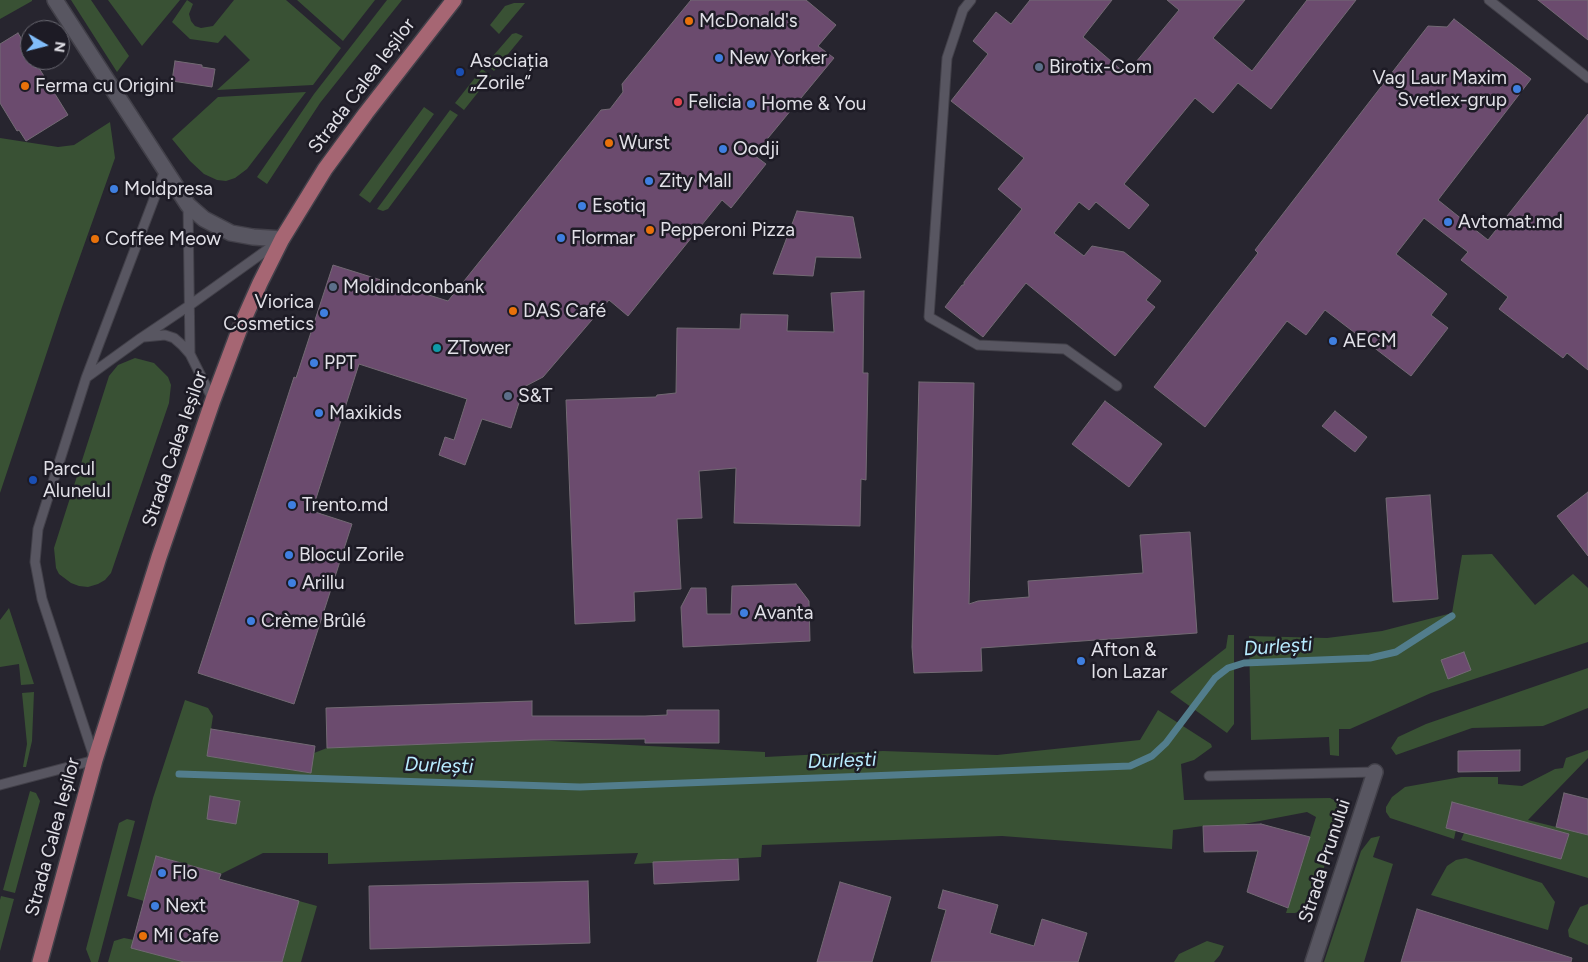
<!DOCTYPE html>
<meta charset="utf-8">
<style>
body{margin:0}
#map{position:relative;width:1588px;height:962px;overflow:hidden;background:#27252f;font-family:Figtree,sans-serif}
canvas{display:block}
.north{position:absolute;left:20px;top:20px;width:50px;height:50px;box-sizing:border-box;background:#1d1b25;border:1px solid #6b6a73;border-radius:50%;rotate:98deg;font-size:14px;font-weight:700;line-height:20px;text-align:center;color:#e1e0e7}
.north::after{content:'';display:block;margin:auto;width:18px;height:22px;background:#81bdfa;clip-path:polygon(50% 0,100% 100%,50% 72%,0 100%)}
</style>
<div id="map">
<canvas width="1588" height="962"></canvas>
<div class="north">N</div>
</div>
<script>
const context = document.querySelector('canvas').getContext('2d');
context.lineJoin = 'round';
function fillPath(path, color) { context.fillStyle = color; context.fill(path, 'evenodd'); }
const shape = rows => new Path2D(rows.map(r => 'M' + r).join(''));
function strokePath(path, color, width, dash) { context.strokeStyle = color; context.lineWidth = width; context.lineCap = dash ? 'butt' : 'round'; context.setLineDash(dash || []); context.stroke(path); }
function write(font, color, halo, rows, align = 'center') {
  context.font = font + ' Figtree,sans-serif'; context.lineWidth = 5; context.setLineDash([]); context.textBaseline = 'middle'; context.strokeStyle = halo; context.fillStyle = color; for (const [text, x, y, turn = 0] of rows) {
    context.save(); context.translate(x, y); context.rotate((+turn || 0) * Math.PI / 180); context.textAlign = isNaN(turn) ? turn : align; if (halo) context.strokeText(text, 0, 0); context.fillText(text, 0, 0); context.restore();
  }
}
const green = shape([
 [0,0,32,0,32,1,0,19],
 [71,0,91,0,129,56,117,72],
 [108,0,180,0,142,46],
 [187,0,193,4,189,14,191,21,195,26,201,28,213,26,234,0,286,0,341,48,313,85,217,90,250,60,225,35,218,43,190,39,172,22],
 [297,0,375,0,343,41],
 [387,0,402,0,320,103,267,184,257,177,314,94],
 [514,3,525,3,499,34,490,25,505,6],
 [516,33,523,36,494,71,486,64,512,34],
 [482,69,491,76,464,110,455,103],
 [306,92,247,169,235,178,226,181,217,180,204,174,190,161,172,139,218,97],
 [424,107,434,114,370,203,359,195],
 [450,110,458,115,388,209,383,211,377,209],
 [110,122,115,158,62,307,0,493,0,138,58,147,74,145],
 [135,358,154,363,168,377,171,385,169,403,111,573,105,580,98,584,88,587,79,586,71,583,59,574,56,568,54,548,109,376,118,365],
 [1492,554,1535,605,1573,574,1586,586,1588,588,1588,642,1431,693,1350,729,1339,729,1339,756,1330,755,1329,737,1251,740,1249,636,1327,638,1382,631,1452,613,1462,555],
 [9,608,34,684,21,685,19,664,0,667,0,620],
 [1228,635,1234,635,1234,724,1227,733,1170,692,1226,648],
 [1588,668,1588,708,1543,726,1472,728,1396,755,1391,748,1398,737,1426,724],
 [34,692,32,741,26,767,23,767,27,744,22,693],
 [185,700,208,708,213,716,207,756,310,773,314,753,327,748,533,740,765,752,765,757,883,751,997,755,1140,740,1158,710,1211,744,1212,747,1194,760,1181,764,1184,800,1330,798,1336,801,1340,806,1339,814,1316,896,1306,909,1295,913,1286,913,1316,817,1307,812,1239,825,1203,826,1173,830,1172,849,1002,836,762,845,761,857,634,864,638,853,328,864,328,853,263,853,221,874,157,856,144,901,127,896,153,798],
 [1588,750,1588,758,1528,820,1588,835,1588,878,1461,840,1464,833,1452,803,1446,827,1456,830,1454,839,1390,818,1386,812,1386,807,1392,797,1405,787,1461,777,1498,777,1498,784,1522,786,1555,769,1563,768,1566,758],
 [30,791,36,793,40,801,15,893,3,890],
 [127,819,135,821,98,962,91,962,86,949,119,823],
 [1380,836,1373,857,1393,864,1364,962,1324,962,1361,851,1371,838],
 [1466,858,1542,883,1555,902,1548,930,1431,895,1447,866,1456,860],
 [1,896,14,899,0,951,0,900],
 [299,901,317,906,301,962,282,962],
 [1588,904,1588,945,1569,937,1568,930,1580,907],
 [124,938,134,940,132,948,184,962,108,962,114,941],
 [1207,941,1224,946,1220,955,1214,962,1174,962,1179,954]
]);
const stream = shape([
 [179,774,580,787,1130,766,1152,756,1166,743,1215,678,1228,668,1244,663,1370,658,1396,652,1452,616]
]);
const building = shape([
 [691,0,806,0,836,25,818,46,834,58,754,155,766,164,731,208,722,200,628,316,609,300,543,377,524,387,511,428,482,419,465,465,439,455,445,437,454,440,467,399,359,364,312,511,352,524,294,704,198,673,294,377,296,378,333,265,448,301,601,110,610,109,623,92,622,84,691,0],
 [1030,0,1112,0,1083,37,1126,74,1179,10,1167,0,1245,0,1213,38,1252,71,1307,0,1356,0,1271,109,1238,83,1213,113,1195,98,1124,184,1149,205,1129,229,1096,202,1089,210,1079,202,1054,233,1084,256,1092,246,1124,252,1161,281,1146,300,1155,307,1115,356,1026,283,983,337,945,307,962,285,964,285,964,282,1022,209,998,189,1024,158,951,101,988,54,973,41,996,12,1011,24,1030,0],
 [1538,0,1588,0,1588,40,1538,0],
 [1454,19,1531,79,1438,200,1488,240,1588,114,1588,370,1567,353,1563,358,1499,309,1508,297,1461,260,1468,252,1424,218,1396,254,1447,294,1431,315,1448,328,1411,376,1325,310,1306,335,1287,321,1205,427,1154,387,1258,253,1255,250,1428,26,1447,27,1454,19],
 [18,33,30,53,30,60,34,60,68,115,26,141,19,130,17,131,0,103,0,44,18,33],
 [175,61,202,65,202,67,215,69,212,87,172,81,175,61],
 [797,211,853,217,861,258,816,257,813,276,773,274,797,211],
 [864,291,863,373,868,373,866,480,861,479,860,526,734,523,736,468,699,471,702,518,677,519,681,589,634,592,635,621,575,624,566,400,656,397,657,395,676,393,677,328,740,329,741,314,788,315,787,331,834,332,831,293,864,291],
 [919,382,974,383,969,604,978,601,1029,597,1028,581,1143,573,1140,535,1190,532,1197,633,981,648,982,671,914,673,912,647,919,382],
 [1105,401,1162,444,1129,487,1072,444,1105,401],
 [1335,411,1367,437,1355,452,1322,426,1335,411],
 [1588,492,1588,556,1557,516,1588,492],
 [1430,495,1438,599,1393,602,1386,498,1430,495],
 [796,584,809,601,810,641,683,647,681,607,691,588,706,588,707,614,731,614,732,586,796,584],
 [1464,652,1471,670,1448,679,1441,660,1464,652],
 [532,701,532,716,645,716,667,715,667,710,719,710,719,743,645,743,645,739,533,740,327,748,326,708,532,701],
 [211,729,315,746,311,773,207,756,211,729],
 [1520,750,1520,771,1458,772,1458,751,1520,750],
 [1564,793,1588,799,1588,835,1556,827,1564,793],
 [210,796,240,801,236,824,207,819,210,796],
 [1452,802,1569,834,1561,859,1446,828,1452,802],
 [1261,824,1310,837,1288,908,1247,892,1258,851,1204,852,1203,826,1261,824],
 [156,856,221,874,219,879,299,901,282,962,184,962,131,948,156,856],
 [738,859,739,880,654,884,653,862,738,859],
 [588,881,590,943,370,949,369,886,588,881],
 [840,882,891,897,872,962,817,962,840,882],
 [943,890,998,905,990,933,1034,946,1042,919,1087,933,1078,962,931,962,946,910,938,908,943,890],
 [1417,909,1572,958,1571,962,1401,962,1417,909]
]);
const lane = shape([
 [971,0,963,10,947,58,929,317,978,345,1065,349,1117,386],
 [1489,0,1588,78],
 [188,205,190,354],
 [144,337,165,335,174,338,182,345,190,354,213,400],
 [87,377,141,338,190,305,278,242],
 [1209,776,1375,772],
 [0,785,95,760,42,599,35,562,38,529,86,378,165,170]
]);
const street = shape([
 [55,0,188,205,204,219,231,233,253,237,282,239],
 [1313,962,1375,772]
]);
const primary = shape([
 [40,962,95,760,159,557,213,400,240,328,260,283,282,239,325,169,366,113,454,0]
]);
const markers = [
 [689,21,5,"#e8710a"],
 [719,58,5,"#3f7fe0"],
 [1039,67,5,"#5c6f8a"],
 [460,72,5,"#1a4fb4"],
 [25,86,5,"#e8710a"],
 [1517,89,5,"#3f7fe0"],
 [678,102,5,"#e0444e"],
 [751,104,5,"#3f7fe0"],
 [609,143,5,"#e8710a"],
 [723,149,5,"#3f7fe0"],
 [649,181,5,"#3f7fe0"],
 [114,189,5,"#3f7fe0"],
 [582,206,5,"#3f7fe0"],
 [1448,222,5,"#3f7fe0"],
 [650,230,5,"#e8710a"],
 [561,238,5,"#3f7fe0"],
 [95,239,5,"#e8710a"],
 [333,287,5,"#5c6f8a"],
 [513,311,5,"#e8710a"],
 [324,313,5,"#3f7fe0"],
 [1333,341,5,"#3f7fe0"],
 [437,348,5,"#0f9aa8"],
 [314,363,5,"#3f7fe0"],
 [508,396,5,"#5c6f8a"],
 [319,413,5,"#3f7fe0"],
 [33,480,5,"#1a4fb4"],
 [292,505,5,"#3f7fe0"],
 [289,555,5,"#3f7fe0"],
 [292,583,5,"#3f7fe0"],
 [744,613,5,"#3f7fe0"],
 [251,621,5,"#3f7fe0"],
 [1081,661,5,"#3f7fe0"],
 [162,873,5,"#3f7fe0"],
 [155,906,5,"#3f7fe0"],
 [143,936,5,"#e8710a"]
];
const poiNames = [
 ["McDonald's",699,21],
 ["New Yorker",729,58],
 ["Asociația",470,61],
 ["„Zorile“",470,83],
 ["Birotix-Com",1049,67],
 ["Vag Laur Maxim",1507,78,"right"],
 ["Svetlex-grup",1507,100,"right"],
 ["Ferma cu Origini",35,86],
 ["Felicia",688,102],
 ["Home & You",761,104],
 ["Wurst",619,143],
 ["Oodji",733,149],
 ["Zity Mall",659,181],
 ["Moldpresa",124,189],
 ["Esotiq",592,206],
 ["Avtomat.md",1458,222],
 ["Pepperoni Pizza",660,230],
 ["Flormar",571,238],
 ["Coffee Meow",105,239],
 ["Moldindconbank",343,287],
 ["Viorica",314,302,"right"],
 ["Cosmetics",314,324,"right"],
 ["DAS Café",523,311],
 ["AECM",1343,341],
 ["ZTower",447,348],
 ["PPT",324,363],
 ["S&T",518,396],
 ["Maxikids",329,413],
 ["Parcul",43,469],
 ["Alunelul",43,491],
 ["Trento.md",302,505],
 ["Blocul Zorile",299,555],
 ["Arillu",302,583],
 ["Avanta",754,613],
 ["Crème Brûlé",261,621],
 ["Afton &",1091,650],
 ["Ion Lazar",1091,672],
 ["Flo",172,873],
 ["Next",165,906],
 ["Mi Cafe",153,936]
];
const streetNames = [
 ["Strada Calea Ieșilor",362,86,-53],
 ["Strada Calea Ieșilor",175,449,-71],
 ["Strada Calea Ieșilor",53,837,-75],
 ["Strada Prunului",1325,861,-72]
];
const waterNames = [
 ["Durlești",1278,647,-4],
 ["Durlești",842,761,-2],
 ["Durlești",439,766,2]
];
fillPath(green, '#395134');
strokePath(stream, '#527d8c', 7);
fillPath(building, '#6b4b6e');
strokePath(building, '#736a74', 1);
strokePath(lane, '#424049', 11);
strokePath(street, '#424049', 18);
strokePath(primary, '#424049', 18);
strokePath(lane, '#585661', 9);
strokePath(street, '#585661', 15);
strokePath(primary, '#a66673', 15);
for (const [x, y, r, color] of markers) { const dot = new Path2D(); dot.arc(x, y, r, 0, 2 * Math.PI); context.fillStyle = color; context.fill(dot); strokePath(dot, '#1d1b25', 2); }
write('19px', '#e1e0e7', '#1d1b25', poiNames, 'left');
write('19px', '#e1e0e7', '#1d1b25', streetNames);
write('italic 20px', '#b8ecff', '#1d1b25', waterNames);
</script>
